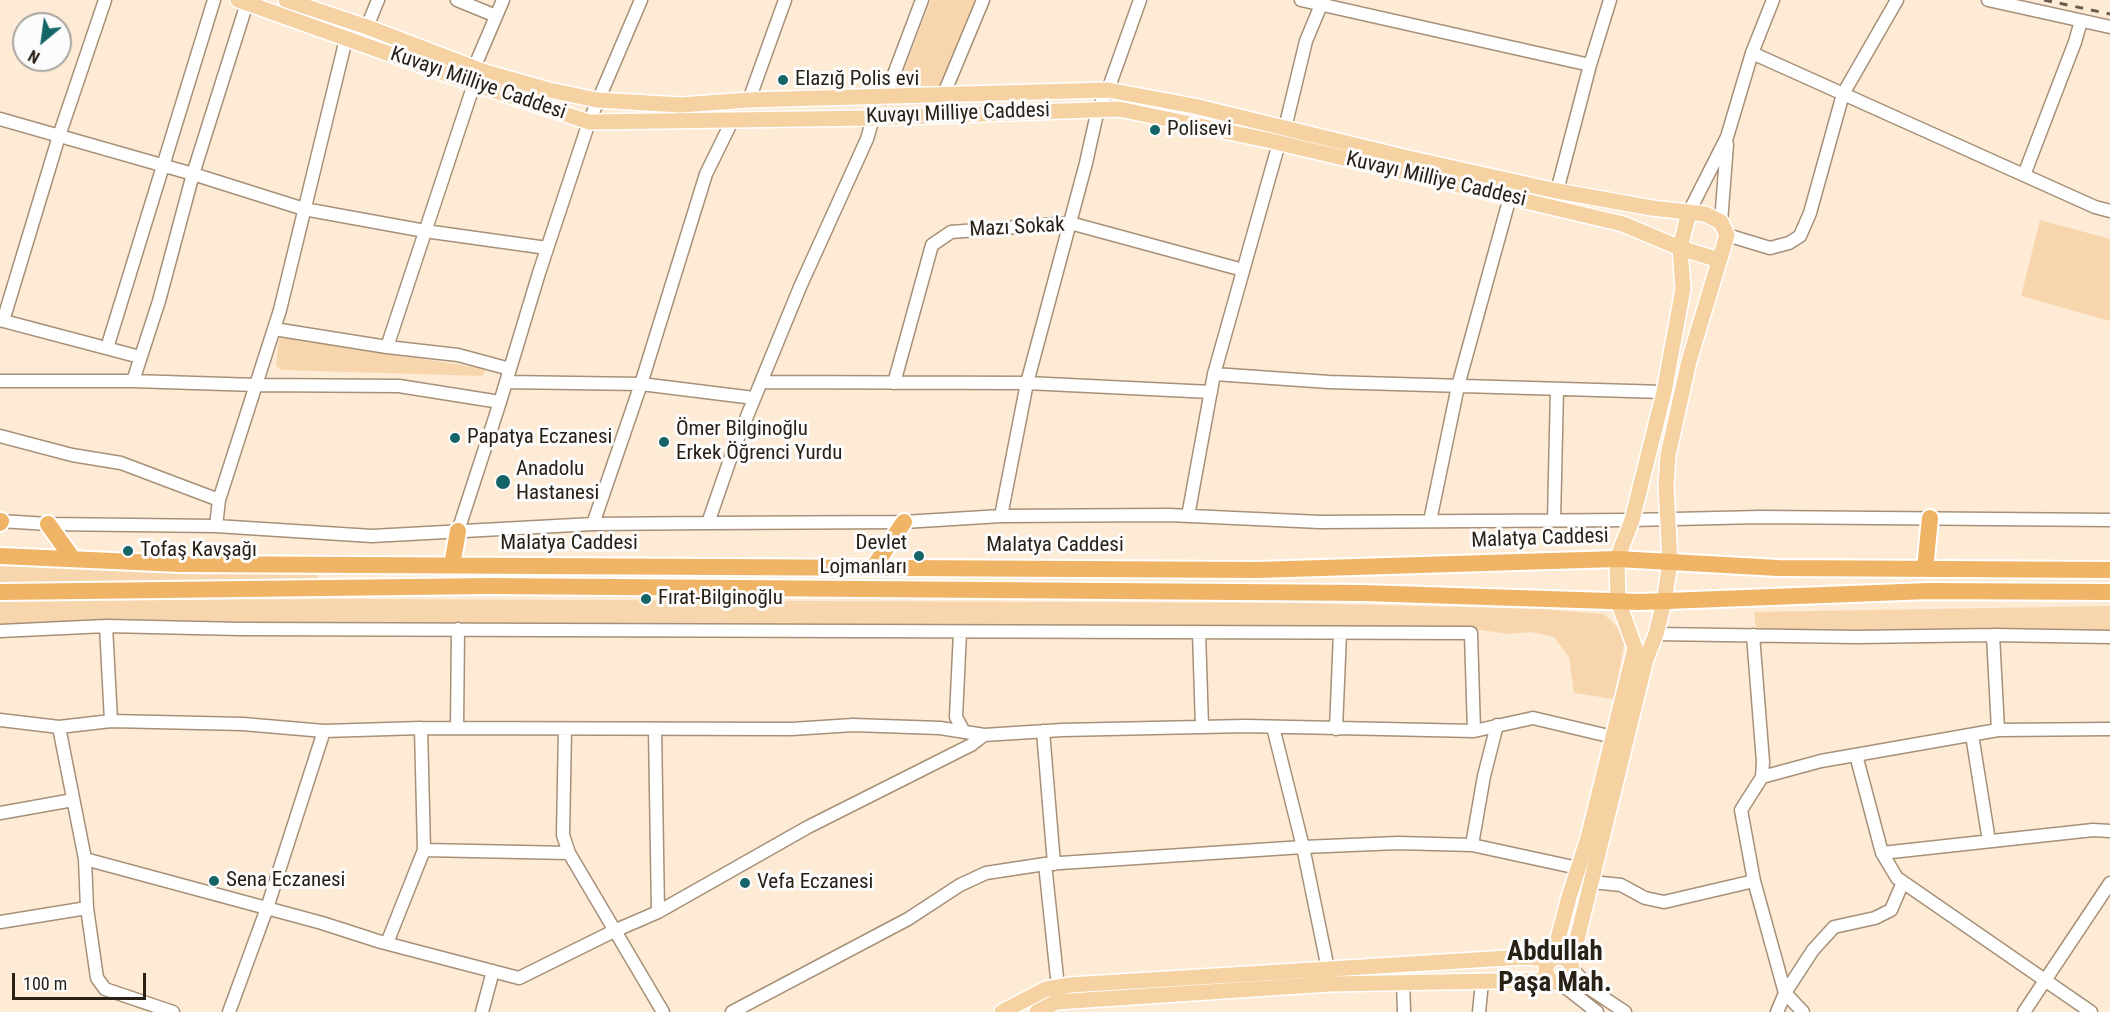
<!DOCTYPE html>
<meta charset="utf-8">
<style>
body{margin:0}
#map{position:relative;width:2110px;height:1012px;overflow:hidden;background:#feebd6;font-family:"Roboto Condensed",sans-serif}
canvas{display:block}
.north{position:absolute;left:12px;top:12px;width:60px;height:60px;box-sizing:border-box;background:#fcfcfc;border:2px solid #a8a4a0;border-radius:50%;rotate:209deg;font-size:16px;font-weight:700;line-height:24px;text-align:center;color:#292016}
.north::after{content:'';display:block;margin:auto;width:21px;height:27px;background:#156468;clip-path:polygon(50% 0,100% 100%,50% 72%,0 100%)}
.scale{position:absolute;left:12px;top:973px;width:134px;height:27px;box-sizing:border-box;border:3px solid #292016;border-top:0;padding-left:8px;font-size:18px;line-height:21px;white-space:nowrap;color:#292016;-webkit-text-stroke:4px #fcfcfc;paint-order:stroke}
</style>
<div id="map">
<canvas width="2110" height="1012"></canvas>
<div class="north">N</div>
<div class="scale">100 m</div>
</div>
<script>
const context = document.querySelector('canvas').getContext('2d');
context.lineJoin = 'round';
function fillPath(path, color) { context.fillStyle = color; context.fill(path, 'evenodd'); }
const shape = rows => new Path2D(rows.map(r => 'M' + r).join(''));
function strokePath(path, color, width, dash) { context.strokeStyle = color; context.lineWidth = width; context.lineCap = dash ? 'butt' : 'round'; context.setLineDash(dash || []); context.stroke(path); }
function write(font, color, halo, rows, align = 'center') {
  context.font = font + ' "Roboto Condensed",sans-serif'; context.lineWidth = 6; context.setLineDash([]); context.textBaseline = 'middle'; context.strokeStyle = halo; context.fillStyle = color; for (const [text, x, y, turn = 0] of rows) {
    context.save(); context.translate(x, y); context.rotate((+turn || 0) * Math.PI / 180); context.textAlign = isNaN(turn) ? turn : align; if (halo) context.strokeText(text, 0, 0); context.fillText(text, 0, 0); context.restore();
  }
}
const green = shape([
 [931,0,978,0,945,79,939,88,897,89],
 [2040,220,2110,239,2110,321,2021,296],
 [283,337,486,369,482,376,281,370,276,365,279,339],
 [0,565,82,567,318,572,317,581,0,584],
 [347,599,1295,603,1542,609,1604,614,1620,630,1625,640,1614,699,1574,693,1569,657,1554,637,1531,632,1509,634,1480,630,1301,626,816,627,530,623,198,624,0,629,0,601],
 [2110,606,2110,630,1756,630,1754,612]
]);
const minor = shape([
 [457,0,496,16],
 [1301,0,1590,65],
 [1988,0,2110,27],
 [367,27,378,0],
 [1752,53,2095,207,2110,211],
 [474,68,503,0],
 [943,96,983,0],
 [885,98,922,0],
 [749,100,785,0],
 [0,119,193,174,304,209,425,231,547,248],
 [1285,128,1306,41,1323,0],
 [2024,175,2075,42,2081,21],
 [1557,191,1590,65,1610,0],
 [1689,212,1727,137,1752,53,1773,0],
 [1721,222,1727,144],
 [1727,235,1770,248,1789,243,1800,236,1810,213,1843,94,1897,0],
 [0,320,140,357],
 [3,321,59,136,105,0],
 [274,329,387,347,458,355,510,369],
 [387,347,474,84],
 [107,348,214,0],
 [1214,374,1329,382,1664,392],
 [0,381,133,381,256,385,399,386,500,402],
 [133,381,159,301,193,174,247,3],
 [506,382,641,384,754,398],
 [761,382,1027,383,1211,392],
 [894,383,932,245,951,232,1070,223,1243,270],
 [0,436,72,455,121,463,219,500],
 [1001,516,1027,383,1086,163,1098,109,1108,90,1140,0],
 [1188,516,1214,374,1279,143],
 [1554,520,1557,389],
 [0,521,48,524,216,526,372,536,593,524,708,523,734,448,800,287,867,139,873,118],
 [1430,521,1458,386,1510,197],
 [708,523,904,522,1001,516,1169,515,1320,522,1632,520,1760,517,2110,520],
 [593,524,641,384,706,174,732,121],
 [216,526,219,500,280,310,346,39],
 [458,531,500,402,539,273,589,122,641,0],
 [106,626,111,721],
 [0,631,106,626,241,629,1471,633,1474,731],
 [960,632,956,717,964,732],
 [1199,632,1202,727],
 [1656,634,1857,637,1993,635,2110,637],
 [1753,635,1763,762,1762,777],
 [1993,635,1998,730],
 [0,720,59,727,111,721,243,724,324,731,421,728,792,729,853,725,940,728,984,735,1062,730,1246,726,1474,731,1533,718,1613,737],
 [59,727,85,859,87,908,97,978,105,989,173,1012],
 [1273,727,1303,847,1328,969],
 [421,728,424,850,569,853],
 [457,728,458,629],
 [565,729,563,835,569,853,663,1012],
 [655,729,658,912],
 [1336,729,1340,633],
 [1043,731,1054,864],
 [1972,735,1989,841],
 [1856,755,1882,853],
 [0,813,73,800],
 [1472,845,1484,776,1497,725],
 [85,859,322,923,381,942,519,978,614,931,658,912,808,827,971,745,984,735],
 [1045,864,1058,987],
 [1592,882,1621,885,1645,898,1664,902,1754,881],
 [0,922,87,908],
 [387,943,424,850],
 [1572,969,1592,990,1625,1012],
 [1403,981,1404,1012],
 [1560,983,1597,1012],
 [229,1012,267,908,324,731],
 [482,1012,493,971],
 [732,1012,908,919,960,885,986,873,1045,864,1303,847,1398,843,1472,845,1578,868],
 [1479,1012,1482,982],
 [1777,1012,1785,993,1754,881,1741,810,1762,777,1821,761,1998,730,2110,729],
 [1803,1012,1785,993,1813,950,1834,927,1875,918,1891,910,1903,882],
 [2024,1012,2110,883],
 [2091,1012,1897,878,1882,853,2093,830,2110,831]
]);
const major = shape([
 [238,0,474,84,589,122,873,118,1119,109,1267,140,1623,224,1680,248,1719,260],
 [286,0,367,27,485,72,549,90,597,100,681,105,749,100,1108,90,1194,106,1408,158,1552,190,1652,208,1705,214,1721,222,1727,235,1689,361,1668,455,1666,486,1670,562,1664,602,1656,634,1646,659,1571,964],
 '1546 970a13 13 0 1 1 26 0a13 13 0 1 1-26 0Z',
 [1553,958,1569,897,1588,838,1635,648,1618,601,1617,559,1632,520,1664,392,1683,289,1680,248,1689,212],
 [1002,1012,1046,989,1070,985,1524,957,1551,959],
 [1037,1012,1056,1002,1330,984,1550,980]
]);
const highway = shape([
 [0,523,1,521],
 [48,524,73,559],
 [0,556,180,564,1256,570,1617,559,1778,568,2110,570],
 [452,565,458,531],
 [873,568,904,522],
 [1925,569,1930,518],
 [0,592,489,586,1363,593,1640,602,1929,591,2110,592]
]);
const rail = shape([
 [2044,0,2110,14]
]);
const markers = [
 [783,80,6,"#156468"],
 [1155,130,6,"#156468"],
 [455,438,6,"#156468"],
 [664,442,6,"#156468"],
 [503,482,8,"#156468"],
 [128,551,6,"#156468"],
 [919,556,6,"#156468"],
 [646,599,6,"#156468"],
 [214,881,6,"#156468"],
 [745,883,6,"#156468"]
];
const poiNames = [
 ["Elazığ Polis evi",795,80],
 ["Polisevi",1167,130],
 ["Ömer Bilginoğlu",676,430],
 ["Erkek Öğrenci Yurdu",676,454],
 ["Papatya Eczanesi",467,438],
 ["Anadolu",516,470],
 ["Hastanesi",516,494],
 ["Devlet",907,544,"right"],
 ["Lojmanları",907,568,"right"],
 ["Tofaş Kavşağı",140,551],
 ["Fırat-Bilginoğlu",658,599],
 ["Sena Eczanesi",226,881],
 ["Vefa Eczanesi",757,883]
];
const streetNames = [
 ["Kuvayı Milliye Caddesi",478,84,19],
 ["Kuvayı Milliye Caddesi",958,114,-2],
 ["Kuvayı Milliye Caddesi",1436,180,13],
 ["Mazı Sokak",1017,228,-3],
 ["Malatya Caddesi",1540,539,-2],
 ["Malatya Caddesi",569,544],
 ["Malatya Caddesi",1055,546]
];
const districtNames = [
 ["Abdullah",1555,953],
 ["Paşa Mah.",1555,984]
];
fillPath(green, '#f8d6ad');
strokePath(minor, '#a69077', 15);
strokePath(major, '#fff', 18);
strokePath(highway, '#fff', 20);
strokePath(minor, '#fff', 12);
strokePath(major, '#f6d2a3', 15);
strokePath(highway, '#f0b466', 16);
strokePath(rail, '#695d50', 3, [8, 8]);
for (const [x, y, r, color] of markers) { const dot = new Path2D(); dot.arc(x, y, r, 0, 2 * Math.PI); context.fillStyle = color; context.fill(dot); strokePath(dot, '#fcfcfc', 2); }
write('21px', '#292016', '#fcfcfc', poiNames, 'left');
write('21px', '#292016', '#fcfcfc', streetNames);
write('bold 27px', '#292016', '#fcfcfc', districtNames);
</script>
